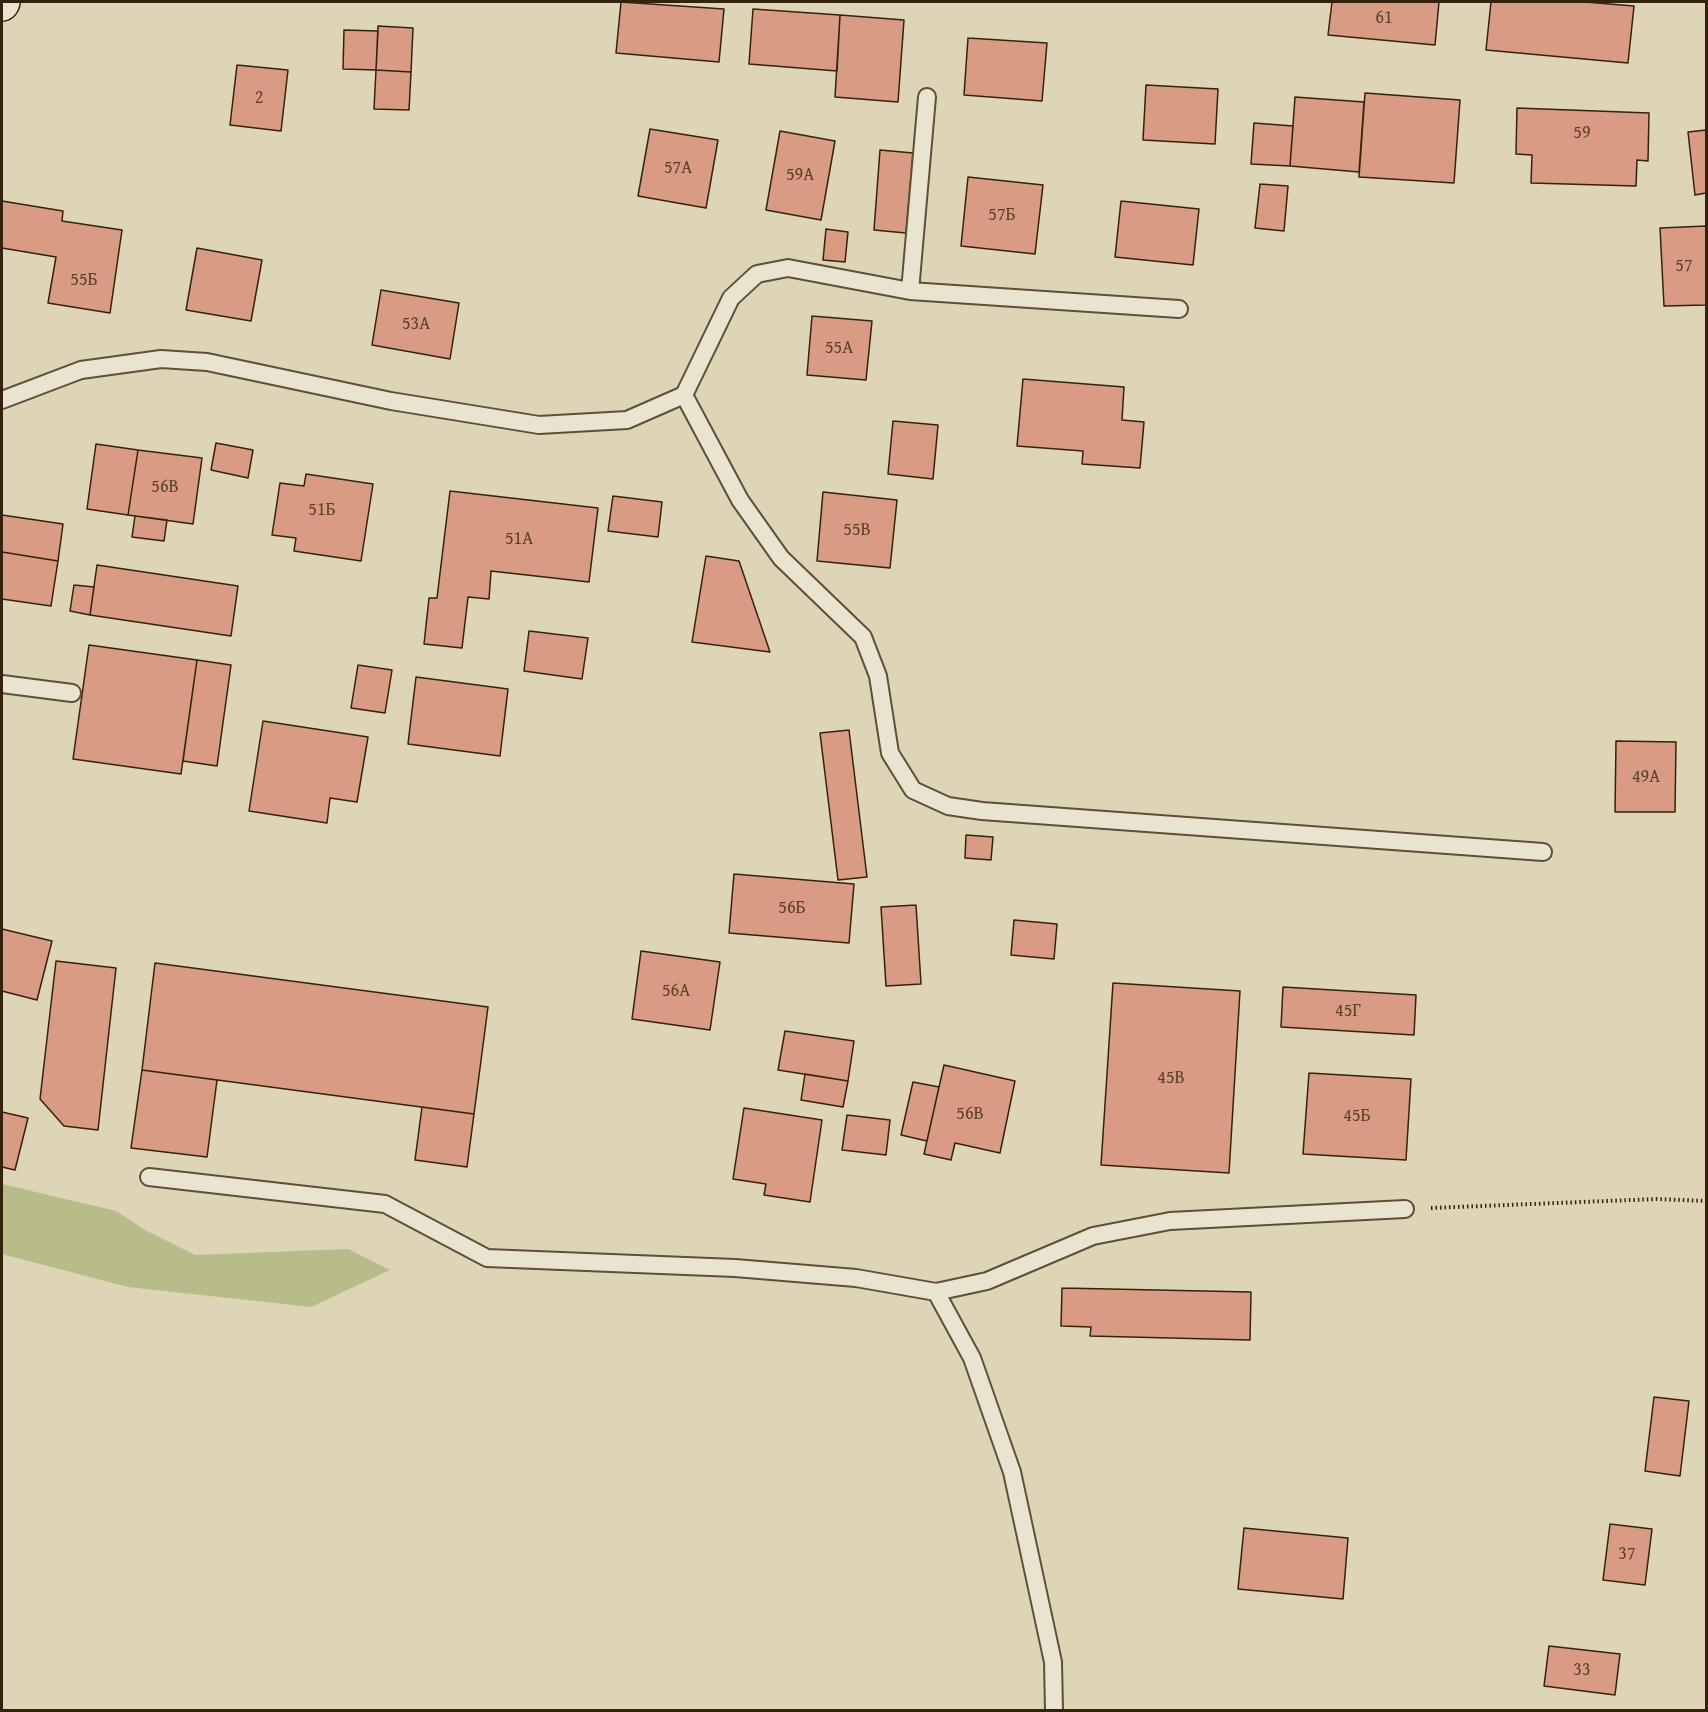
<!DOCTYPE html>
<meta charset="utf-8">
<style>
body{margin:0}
#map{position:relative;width:1708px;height:1712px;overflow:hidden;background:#ddd5b5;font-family:"Gentium Book Plus",serif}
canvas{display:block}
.frame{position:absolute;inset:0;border:3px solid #34220e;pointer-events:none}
</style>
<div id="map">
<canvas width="1708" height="1712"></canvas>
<div class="frame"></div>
</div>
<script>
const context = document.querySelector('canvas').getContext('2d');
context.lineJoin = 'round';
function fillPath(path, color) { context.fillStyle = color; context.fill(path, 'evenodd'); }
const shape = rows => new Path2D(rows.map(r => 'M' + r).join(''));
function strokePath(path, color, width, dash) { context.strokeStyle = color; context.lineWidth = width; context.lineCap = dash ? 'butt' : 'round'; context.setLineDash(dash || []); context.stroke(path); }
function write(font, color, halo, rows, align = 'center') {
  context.font = font + ' "Gentium Book Plus",serif'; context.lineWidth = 4.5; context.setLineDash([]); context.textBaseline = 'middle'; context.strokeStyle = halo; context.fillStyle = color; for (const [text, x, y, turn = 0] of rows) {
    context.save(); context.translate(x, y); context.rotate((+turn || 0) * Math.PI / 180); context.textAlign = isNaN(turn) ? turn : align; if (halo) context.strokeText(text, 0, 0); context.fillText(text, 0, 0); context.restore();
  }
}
const green = shape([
 [2,1184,116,1211,145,1230,195,1255,348,1249,390,1270,311,1307,128,1287,2,1254]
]);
const building = shape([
 [621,2,724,9,719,62,616,53,621,2],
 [1332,2,1439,2,1435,45,1328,35,1332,2],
 [1491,2,1585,2,1634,6,1628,63,1486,50,1491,2],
 [753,9,840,15,837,71,749,64,753,9],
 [840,15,904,20,898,102,835,97,840,15],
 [378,26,413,28,411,72,376,70,378,26],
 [344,30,378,31,376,70,343,69,344,30],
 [968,38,1047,43,1042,101,964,95,968,38],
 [237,65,288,70,281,131,230,125,237,65],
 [376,70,411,72,409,110,374,109,376,70],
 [1146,85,1218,89,1215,144,1143,140,1146,85],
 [1365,93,1460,100,1454,183,1359,177,1365,93],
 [1295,97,1364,102,1359,172,1290,166,1295,97],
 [1517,108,1649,113,1648,161,1637,160,1636,186,1531,183,1532,155,1516,154,1517,108],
 [1254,123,1293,126,1290,166,1251,164,1254,123],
 [650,129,718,140,706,208,638,196,650,129],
 [1706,130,1706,193,1695,195,1688,132,1706,130],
 [780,131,835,141,821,220,766,210,780,131],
 [880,150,913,153,906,233,874,230,880,150],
 [968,177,1043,185,1035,254,961,246,968,177],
 [1260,184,1288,186,1284,231,1255,228,1260,184],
 [2,201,63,211,62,221,122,230,110,313,48,303,56,257,2,248,2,201],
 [1121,201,1199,209,1193,265,1115,257,1121,201],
 [1706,226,1706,305,1664,306,1660,228,1706,226],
 [826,229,848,232,845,262,823,260,826,229],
 [197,248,262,260,251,321,186,310,197,248],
 [381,290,459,303,450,359,372,345,381,290],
 [812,316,872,321,866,380,807,375,812,316],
 [1023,379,1124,387,1122,420,1144,422,1140,468,1082,464,1083,451,1017,446,1023,379],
 [893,421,938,425,933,479,888,474,893,421],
 [216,443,253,450,248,478,211,470,216,443],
 [96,444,138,450,128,515,87,509,96,444],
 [138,450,202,458,193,524,128,515,138,450],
 [306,474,373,484,361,561,294,551,296,538,272,535,280,483,304,486,306,474],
 [450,491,598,508,589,582,491,571,489,599,468,597,462,648,424,644,429,598,437,598,450,491],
 [823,492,897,500,890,568,817,561,823,492],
 [613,496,662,502,658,537,608,531,613,496],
 [2,515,63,524,58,561,2,552,2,515],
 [135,516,167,520,164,541,132,537,135,516],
 [2,552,58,561,51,606,2,599,2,552],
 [706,556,739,561,770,652,692,642,706,556],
 [97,565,238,586,231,636,90,615,97,565],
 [74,585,94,587,90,615,70,611,74,585],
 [529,631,588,638,582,679,524,671,529,631],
 [89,645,197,660,181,774,73,759,89,645],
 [197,660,231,665,217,766,183,761,197,660],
 [358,665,392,670,385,713,351,708,358,665],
 [416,677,508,689,500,756,408,744,416,677],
 [263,721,368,737,357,802,330,798,327,823,249,811,263,721],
 [849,730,867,877,838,880,820,733,849,730],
 [1616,741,1676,742,1675,812,1615,812,1616,741],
 [966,835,993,837,991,860,965,858,966,835],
 [734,874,854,884,849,943,729,933,734,874],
 [916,905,921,984,886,986,881,907,916,905],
 [1014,920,1057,924,1054,959,1011,955,1014,920],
 [2,929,52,941,37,1000,2,991,2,929],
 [641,951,720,962,710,1030,632,1019,641,951],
 [56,961,116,968,98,1130,64,1126,40,1099,56,961],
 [155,963,488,1007,474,1114,142,1070,155,963],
 [1113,983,1240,991,1229,1173,1101,1165,1113,983],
 [1283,987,1416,995,1414,1035,1281,1027,1283,987],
 [785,1031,854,1041,848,1081,778,1070,785,1031],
 [944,1065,1015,1081,1000,1153,955,1143,951,1160,924,1154,944,1065],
 [142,1070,217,1080,207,1157,131,1148,142,1070],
 [1309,1073,1411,1079,1406,1160,1303,1154,1309,1073],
 [805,1074,848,1081,843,1107,801,1100,805,1074],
 [913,1082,939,1087,927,1141,901,1135,913,1082],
 [422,1107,474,1114,467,1167,415,1160,422,1107],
 [744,1108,822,1120,810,1202,764,1195,766,1184,733,1179,744,1108],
 [2,1112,28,1118,15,1170,2,1167,2,1112],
 [847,1115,890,1120,886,1155,842,1150,847,1115],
 [1062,1288,1251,1292,1250,1340,1090,1336,1091,1327,1061,1326,1062,1288],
 [1654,1397,1689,1401,1680,1476,1645,1471,1654,1397],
 [1610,1524,1652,1529,1645,1585,1603,1580,1610,1524],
 [1244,1528,1348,1538,1343,1599,1238,1589,1244,1528],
 [1549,1646,1620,1654,1615,1695,1544,1686,1549,1646]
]);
const path = shape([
 [1431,1208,1657,1199,1706,1201]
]);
const service = shape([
 [910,291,927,97],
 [684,395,740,500,781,558,863,637,878,676,890,753,913,790,948,806,982,811,1543,852],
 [2,400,81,370,161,359,207,362,391,401,539,425,627,420,684,395,731,298,757,274,788,268,910,291,1179,309],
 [2,684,72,693],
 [149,1177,385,1204,487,1258,735,1268,856,1278,936,1292,987,1281,1093,1236,1170,1221,1405,1209],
 [936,1292,972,1358,1012,1472,1053,1662,1054,1710]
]);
const secondary = shape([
 [2,4,3,2]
]);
const numberNames = [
 ["61",1384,18],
 ["2",259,98],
 ["59",1582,133],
 ["57А",678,168],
 ["59А",800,175],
 ["57Б",1002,215],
 ["57",1684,266],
 ["55Б",84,280],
 ["53А",416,324],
 ["55А",839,348],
 ["56В",165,487],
 ["51Б",322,510],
 ["55В",857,530],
 ["51А",519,539],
 ["49А",1646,777],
 ["56Б",792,908],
 ["56А",676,991],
 ["45Г",1348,1011],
 ["45В",1171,1078],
 ["56В",970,1114],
 ["45Б",1357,1116],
 ["37",1627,1554],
 ["33",1582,1670]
];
fillPath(green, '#b7bc89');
fillPath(building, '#d99b84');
strokePath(building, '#34220e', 1.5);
strokePath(service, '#5e4f38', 20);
strokePath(secondary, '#34220e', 36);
strokePath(path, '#34220e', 4, [1.5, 3]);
strokePath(service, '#e9e4cf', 16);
strokePath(secondary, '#e9e4cf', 33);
write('18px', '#5d402c', null, numberNames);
</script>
